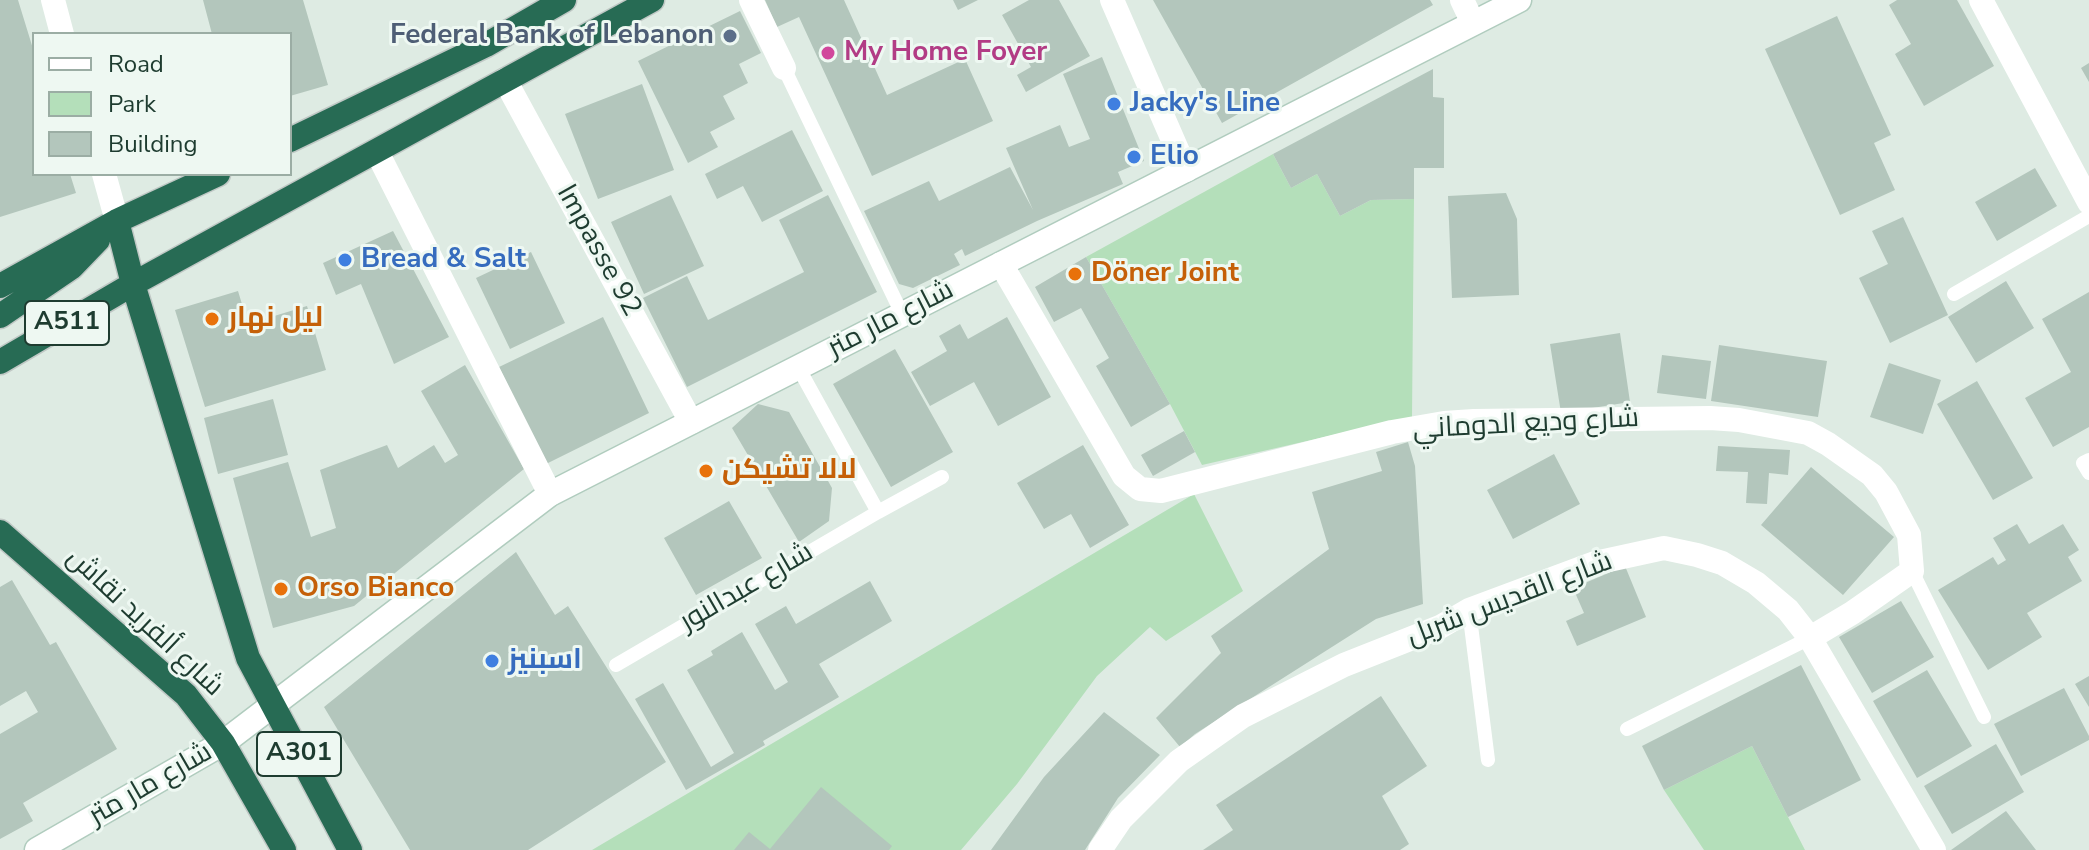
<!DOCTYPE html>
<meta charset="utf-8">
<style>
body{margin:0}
#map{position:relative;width:2089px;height:850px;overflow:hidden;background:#deebe3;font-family:"Nunito Sans",sans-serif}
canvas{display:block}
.legend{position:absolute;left:32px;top:32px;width:260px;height:144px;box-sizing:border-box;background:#eef8f2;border:2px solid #9bada4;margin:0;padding:10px 14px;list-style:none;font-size:24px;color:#1e3c30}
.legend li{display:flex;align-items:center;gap:16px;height:40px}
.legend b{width:40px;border:2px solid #9bada4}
</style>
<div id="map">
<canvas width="2089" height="850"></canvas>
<ul class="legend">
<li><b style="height:10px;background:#fff"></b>Road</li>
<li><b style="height:22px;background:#b4dfba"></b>Park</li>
<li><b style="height:22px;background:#b3c6bc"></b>Building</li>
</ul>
</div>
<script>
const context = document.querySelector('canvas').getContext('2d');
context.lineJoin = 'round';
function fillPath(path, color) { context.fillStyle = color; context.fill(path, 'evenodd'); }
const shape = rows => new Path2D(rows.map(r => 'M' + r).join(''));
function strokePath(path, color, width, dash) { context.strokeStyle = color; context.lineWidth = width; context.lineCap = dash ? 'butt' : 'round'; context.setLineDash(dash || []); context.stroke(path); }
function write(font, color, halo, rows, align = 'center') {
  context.font = font + ' "Nunito Sans",Cairo,sans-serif'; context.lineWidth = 6; context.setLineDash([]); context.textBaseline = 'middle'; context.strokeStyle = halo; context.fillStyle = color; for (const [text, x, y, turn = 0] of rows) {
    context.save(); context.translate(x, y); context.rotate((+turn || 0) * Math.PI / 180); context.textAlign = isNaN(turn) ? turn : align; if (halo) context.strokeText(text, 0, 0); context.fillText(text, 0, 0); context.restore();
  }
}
const green = shape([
 [1273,154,1291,188,1317,174,1340,216,1371,200,1414,199,1412,417,1202,465,1170,404,1086,257],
 [1194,494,1243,591,1166,641,1150,627,1097,676,1017,784,961,850,592,850],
 [1752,746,1788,817,1805,850,1704,850,1664,790]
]);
const building = shape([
 [0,0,18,0,34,52,34,174,70,174,76,193,0,217],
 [203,0,303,0,328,85,290,96,290,34,212,34],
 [765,0,844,0,887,95,965,59,993,121,872,176,799,17,777,27],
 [953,0,978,0,958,10],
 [1029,0,1059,0,1090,56,1026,92,1017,75,1031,67,1002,15],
 [1153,0,1430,0,1433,5,1222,123],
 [1897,0,1957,0,1994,66,1924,106,1895,54,1911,44,1889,5],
 [740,11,761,53,739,64,748,83,723,96,735,119,710,132,718,147,688,163,638,61],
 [1837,16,1891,135,1874,143,1895,190,1840,215,1765,49],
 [1102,57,1144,161,1118,172,1123,184,1037,221,965,256,962,249,954,254,960,265,913,288,899,284,864,211,929,181,939,201,1010,167,1033,210,1006,148,1060,125,1069,147,1090,139,1063,74],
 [2089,63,2089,82,2081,68],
 [1433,69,1433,97,1444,98,1444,168,1414,168,1414,199,1371,200,1340,216,1317,174,1291,188,1273,154],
 [642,84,674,170,598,199,565,114],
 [792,130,823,191,762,222,743,186,717,199,705,174],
 [2035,168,2057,206,1997,241,1975,202],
 [1506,193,1517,219,1519,295,1452,298,1448,196],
 [671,195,704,266,644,294,611,222],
 [828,195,877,292,687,387,643,298,687,276,708,320,804,272,779,220],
 [1903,217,1948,315,1890,343,1859,278,1888,264,1872,231],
 [393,231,449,337,394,364,361,284,336,295,323,263],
 [531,252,565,323,510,349,476,278],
 [1086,257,1170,404,1131,427,1096,366,1109,358,1081,308,1054,322,1035,287],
 [2006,281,2034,328,1976,363,1948,317],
 [238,291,248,324,307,306,326,370,205,407,175,310],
 [2089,292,2089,427,2053,447,2025,398,2071,372,2042,319],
 [603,317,649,413,546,464,499,367],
 [1007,317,1051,397,998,426,974,382,930,406,911,372,947,351,939,336,960,324,968,339],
 [1620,333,1630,402,1561,413,1550,344],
 [1719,345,1827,361,1818,417,1711,401],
 [895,349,953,452,891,487,833,384],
 [1662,355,1711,361,1706,399,1657,393],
 [1889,363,1941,380,1923,434,1870,417],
 [465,365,524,469,354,606,273,628,233,478,288,462,311,537,336,528,320,470,387,445,398,468,434,445,445,463,458,455,421,391],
 [1977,381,2033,478,1993,500,1937,404],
 [273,399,288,455,218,474,204,418],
 [758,404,789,412,832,488,829,521,799,542,732,428],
 [1184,431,1195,452,1153,476,1141,455],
 [1408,442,1415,466,1423,604,1376,619,1195,734,1180,747,1156,718,1221,653,1211,636,1329,549,1312,492,1382,471,1376,452],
 [1083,445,1129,525,1090,548,1071,514,1044,529,1017,483],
 [1718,446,1790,450,1788,475,1769,473,1767,504,1746,503,1748,472,1716,471],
 [1554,454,1580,504,1513,539,1487,490],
 [1811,467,1894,537,1843,595,1761,525],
 [729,501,762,558,696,595,664,538],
 [2017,524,2029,544,2063,524,2079,550,2068,557,2082,581,2027,613,2042,637,1988,670,1938,590,1993,557,1998,565,2006,560,1993,538],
 [516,552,555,615,568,606,666,762,528,850,410,850,324,707],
 [1625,566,1646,617,1577,646,1566,621,1584,613,1573,588],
 [12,580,50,645,56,642,117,749,23,803,33,821,0,839,0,734,38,712,26,691,0,706,0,587],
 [870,581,892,621,819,664,839,697,763,741,765,745,686,790,635,699,663,683,711,767,734,753,687,670,713,655,711,651,742,632,775,690,788,682,755,624,786,606,796,624],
 [1901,601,1934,657,1872,693,1839,637],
 [1801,665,1861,780,1788,817,1752,746,1664,790,1642,746],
 [1927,670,1972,746,1917,778,1873,701],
 [2089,676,2089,707,2075,684],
 [2064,688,2089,736,2089,740,2021,776,1994,724],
 [1381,696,1427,766,1382,796,1409,844,1400,850,1203,850,1233,830,1216,805],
 [1104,712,1160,755,1118,798,1085,850,991,850,1044,777],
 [1996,744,2024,792,1952,834,1924,786],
 [821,787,892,846,889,850,734,850,749,832,770,849],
 [2006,811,2036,850,1951,850]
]);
const lane = shape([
 [784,68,902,314],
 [1954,294,2089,216],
 [2089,460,2083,463,2089,473],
 [878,512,942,477],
 [1912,571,1984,717],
 [1469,610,1488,760],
 [616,665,878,512,798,367],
 [1627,729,1810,638]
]);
const street = shape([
 [53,0,62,34],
 [751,0,784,68],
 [1112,0,1186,170],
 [1462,0,1473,23],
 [1981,0,2089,202],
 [505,80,691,422],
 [377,152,550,494],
 [104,174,117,221],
 [1001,264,1124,476,1140,489,1161,491,1392,432,1444,423,1474,421,1710,418,1739,420,1808,433,1828,444,1872,475,1886,492,1909,535,1912,571,1852,613,1810,638],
 [1100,850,1121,819,1179,761,1243,716,1344,665,1440,627,1469,610,1595,563,1664,548,1697,555,1722,563,1756,583,1788,610,1810,638,1934,850]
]);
const secondary = shape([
 [37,850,223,743,550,494,1519,0]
]);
const highway = shape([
 [290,140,486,45,564,0],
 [117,221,133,284,248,658,350,850],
 [0,286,117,221,218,174],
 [0,316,72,267,98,240],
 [0,362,133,284,652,0],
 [0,532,186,695,223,743,284,850]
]);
const markers = [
 [730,36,8,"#5c6f8a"],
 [828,53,8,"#d1479c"],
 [1114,104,8,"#3f7fe0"],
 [1134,157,8,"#3f7fe0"],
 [345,260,8,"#3f7fe0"],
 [1075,274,8,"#e8710a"],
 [212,319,8,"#e8710a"],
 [706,471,8,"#e8710a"],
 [281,589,8,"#e8710a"],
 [492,661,8,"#3f7fe0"]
];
const shields = [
 [67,323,84],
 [299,754,84]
];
const shieldNames = [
 ["A511",67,323],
 ["A301",299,754]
];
const serviceNames = [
 ["Federal Bank of Lebanon",714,36]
];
const hotelNames = [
 ["My Home Foyer",844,53]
];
const shopNames = [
 ["Jacky's Line",1130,104],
 ["Elio",1150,157],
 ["Bread & Salt",361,260],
 ["اسبنيز",508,661]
];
const streetNames = [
 ["Impasse 92",598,251,61],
 ["شارع مار متر",891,320,-27],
 ["شارع وديع الدوماني",1526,425,-3],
 ["شارع عبدالنور",747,588,-30],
 ["شارع القديس شربل",1510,600,-21],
 ["شارع ألفريد نقاش",144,623,43],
 ["شارع مار متر",151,785,-30]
];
const foodNames = [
 ["Döner Joint",1091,274],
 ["ليل نهار",228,319],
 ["لالا تشيكن",722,471],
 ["Orso Bianco",297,589]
];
fillPath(green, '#b4dfba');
fillPath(building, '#b3c6bc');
strokePath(secondary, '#b0ccbe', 27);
strokePath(highway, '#c0c8c5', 27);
strokePath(lane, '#fff', 14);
strokePath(street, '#fff', 24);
strokePath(secondary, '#fff', 24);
strokePath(highway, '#276b54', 24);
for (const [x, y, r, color] of markers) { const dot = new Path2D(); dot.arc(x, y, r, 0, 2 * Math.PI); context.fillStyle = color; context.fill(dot); strokePath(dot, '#eef8f2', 3); }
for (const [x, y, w] of shields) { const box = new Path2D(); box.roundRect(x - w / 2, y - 22, w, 44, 6); context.fillStyle = '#eef8f2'; context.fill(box); strokePath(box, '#1e3c30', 2); }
write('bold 26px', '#1e3c30', null, shieldNames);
write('bold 28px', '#4e5e75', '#eef8f2', serviceNames, 'right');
write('bold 28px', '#b23c85', '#eef8f2', hotelNames, 'left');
write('bold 28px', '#366cbe', '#eef8f2', shopNames, 'left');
write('28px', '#1e3c30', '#eef8f2', streetNames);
write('bold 28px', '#c56008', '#eef8f2', foodNames, 'left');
</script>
